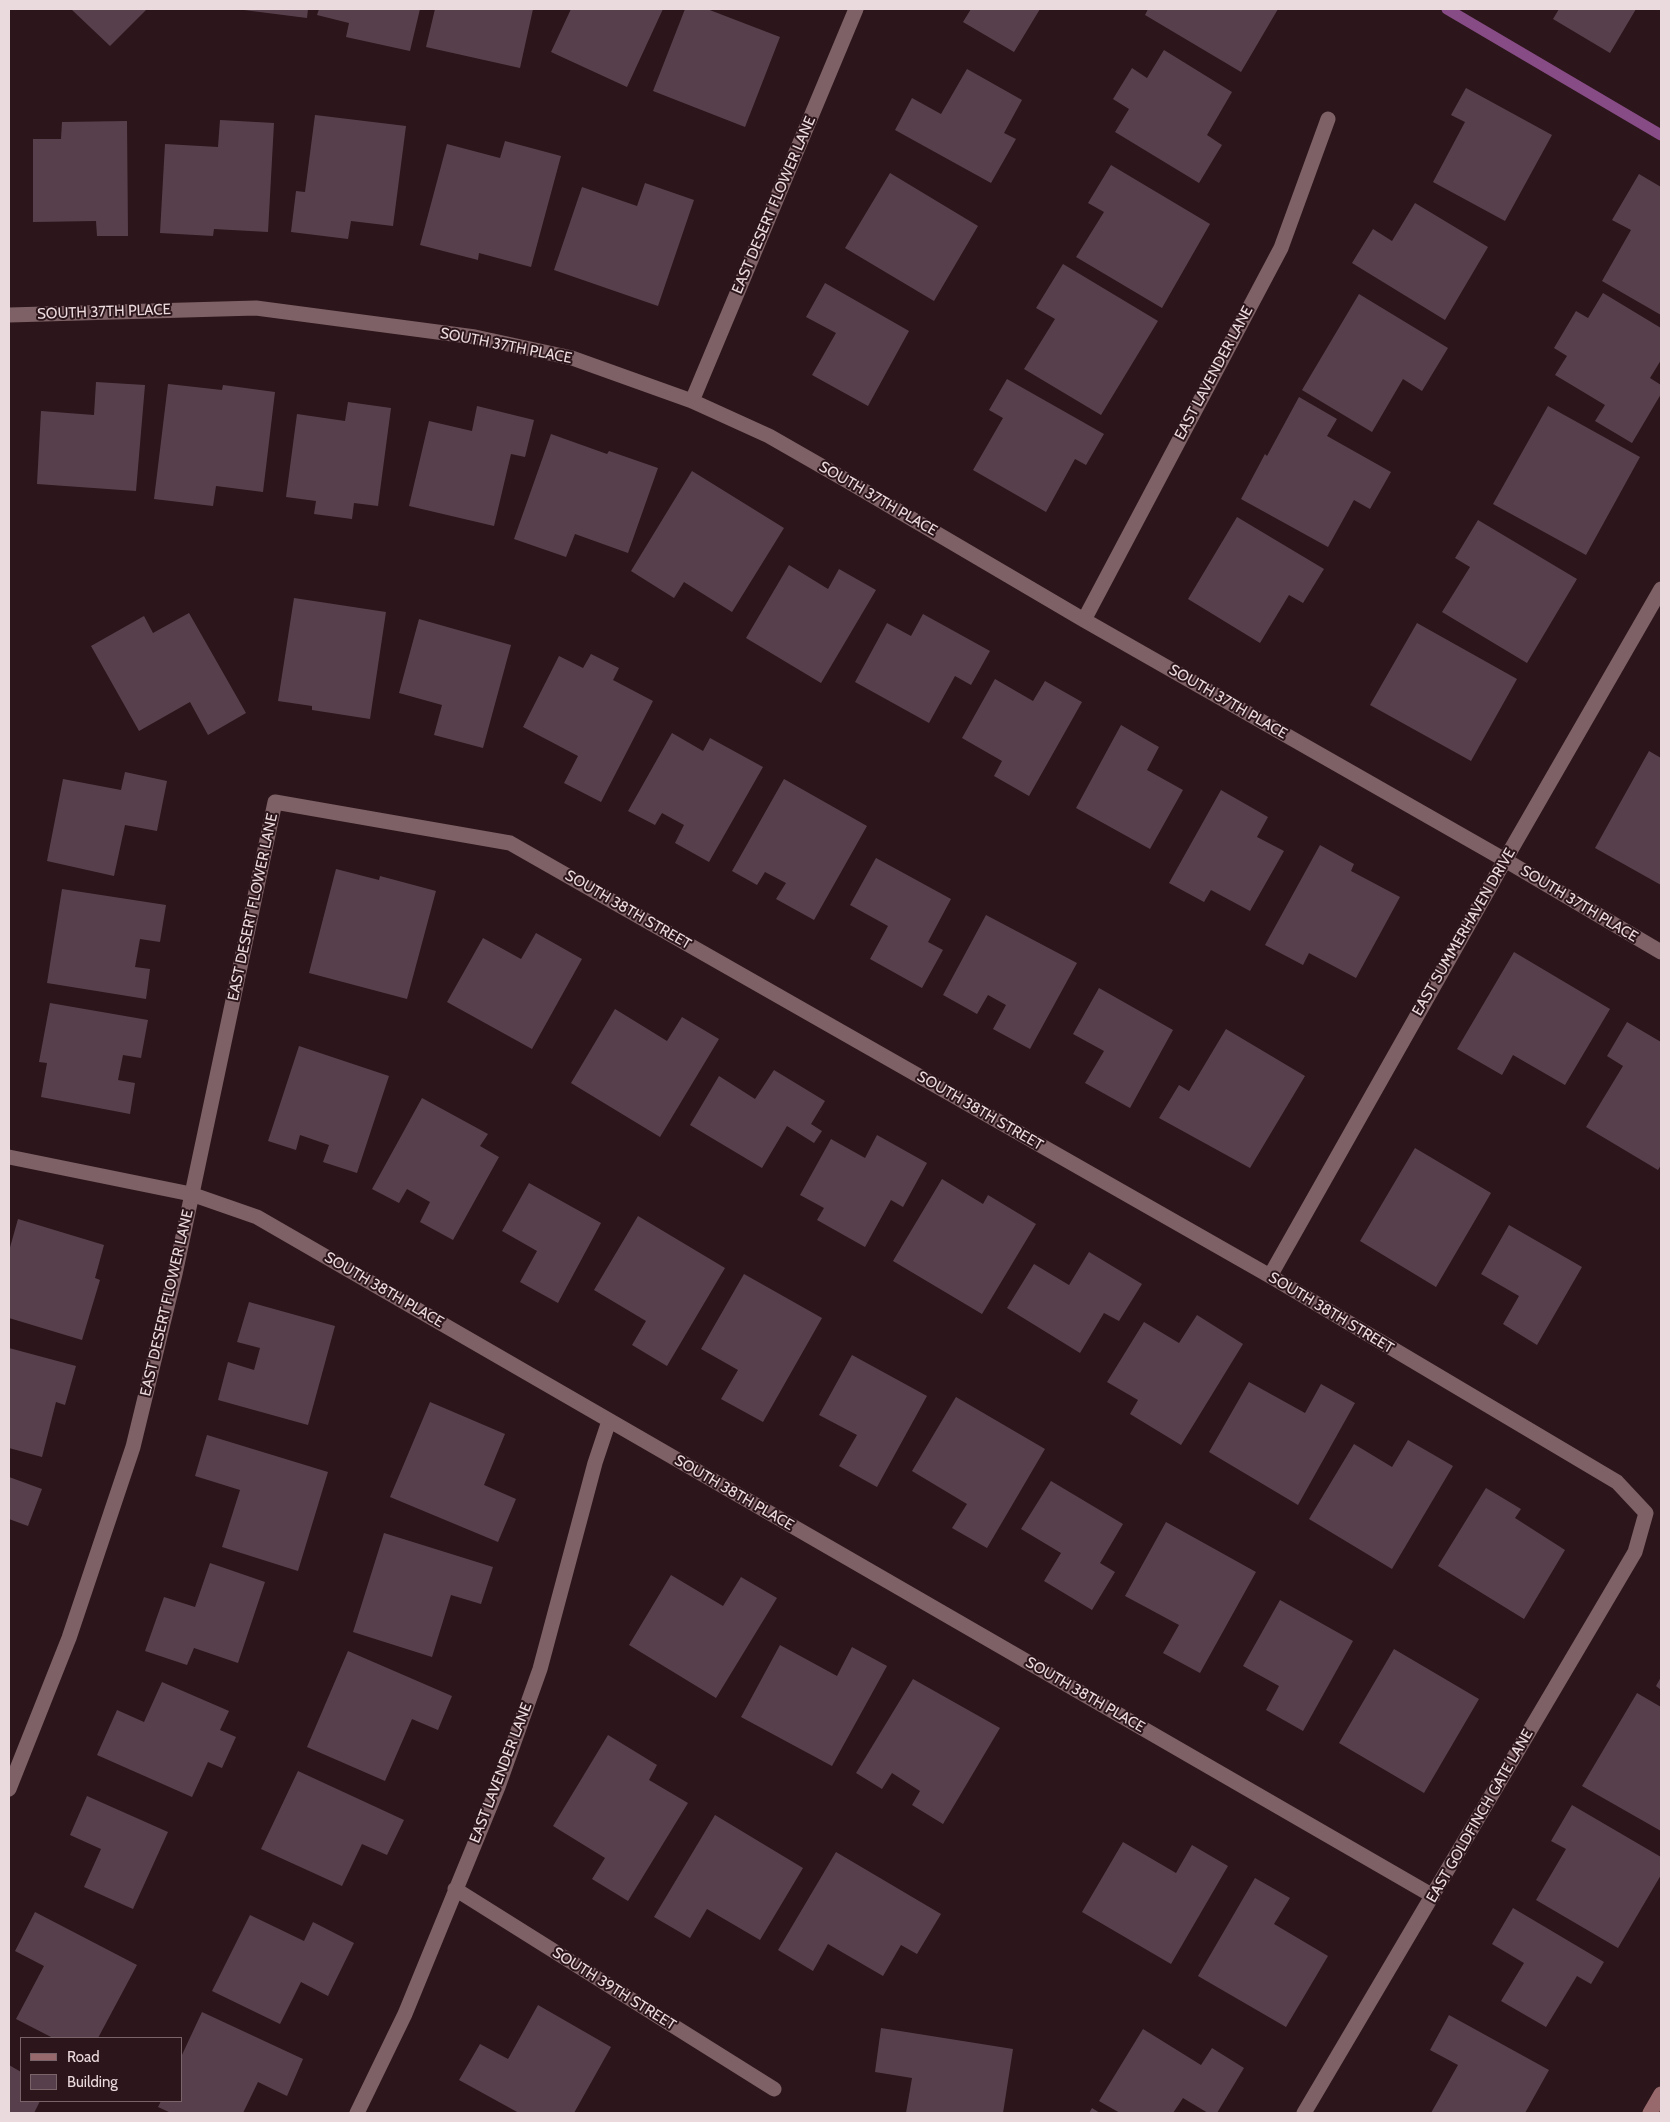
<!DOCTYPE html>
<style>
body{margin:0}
#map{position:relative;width:1670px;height:2122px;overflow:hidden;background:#2c161b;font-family:Cabin,sans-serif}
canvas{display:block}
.frame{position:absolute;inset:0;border:10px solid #ebdadd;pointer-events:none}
.legend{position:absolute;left:20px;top:2037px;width:162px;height:65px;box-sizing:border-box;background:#2c161b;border:1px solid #786469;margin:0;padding:6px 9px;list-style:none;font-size:15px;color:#ebdadd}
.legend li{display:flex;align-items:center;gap:10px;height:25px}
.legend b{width:25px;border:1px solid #786469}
</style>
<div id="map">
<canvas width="1670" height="2122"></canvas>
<div class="frame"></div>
<ul class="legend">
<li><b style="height:6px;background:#98696c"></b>Road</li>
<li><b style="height:14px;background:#57404c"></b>Building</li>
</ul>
</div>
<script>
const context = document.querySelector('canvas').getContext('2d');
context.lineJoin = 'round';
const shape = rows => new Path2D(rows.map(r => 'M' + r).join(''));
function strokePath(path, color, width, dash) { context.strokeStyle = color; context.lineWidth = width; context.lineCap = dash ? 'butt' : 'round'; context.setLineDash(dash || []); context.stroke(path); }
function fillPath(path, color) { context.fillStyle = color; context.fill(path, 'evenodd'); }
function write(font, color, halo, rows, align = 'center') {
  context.font = font + ' Cabin,sans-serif'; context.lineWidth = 4; context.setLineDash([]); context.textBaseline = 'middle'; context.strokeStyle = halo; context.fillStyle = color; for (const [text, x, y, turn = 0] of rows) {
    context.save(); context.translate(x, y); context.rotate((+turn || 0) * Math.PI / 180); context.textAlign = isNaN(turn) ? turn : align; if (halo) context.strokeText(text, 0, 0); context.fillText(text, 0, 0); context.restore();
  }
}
const stream = shape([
 [1447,9,1661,135]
]);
const building = shape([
 [71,9,147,9,110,46],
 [236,9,308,9,307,18],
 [319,9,420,9,410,51,346,37,349,23,317,15],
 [435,9,533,9,520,68,426,47],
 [571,9,663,9,627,87,551,52],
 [685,9,707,9,780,37,745,127,653,91],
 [971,9,1040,9,1014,52,963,22],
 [1148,9,1278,9,1241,72,1145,15],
 [1559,9,1636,9,1610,53,1553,19],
 [1164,50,1232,92,1207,135,1222,145,1199,183,1115,132,1129,109,1113,99,1132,68,1147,78],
 [967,69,1022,100,1004,133,1016,139,991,183,895,130,912,98,941,114],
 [1466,88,1552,135,1505,221,1433,182,1465,122,1451,115],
 [315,115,406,126,393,226,351,221,348,239,291,232,296,191,305,192],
 [220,120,274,123,268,232,214,229,213,236,160,233,165,144,218,147],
 [127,121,128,236,97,236,96,221,33,222,33,139,61,139,62,122],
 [505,141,561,156,531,267,479,253,478,260,420,245,447,144,500,158],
 [1111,165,1210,224,1162,308,1076,257,1104,212,1088,203],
 [890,173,978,226,934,301,845,248],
 [1639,174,1661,187,1661,315,1602,281,1631,230,1612,220],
 [645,183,694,200,658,306,554,270,582,187,637,206],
 [1415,203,1488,247,1445,320,1352,263,1373,229,1392,241],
 [1063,264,1158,321,1101,415,1024,369,1055,319,1036,308],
 [825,283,909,331,868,406,812,375,836,333,806,317],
 [1603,293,1661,328,1661,360,1650,378,1661,385,1661,394,1632,443,1595,421,1605,405,1555,375,1567,356,1554,348,1576,311,1588,318],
 [1359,294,1448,348,1422,391,1403,379,1372,432,1302,390],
 [1007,379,1104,434,1086,465,1075,459,1046,512,973,470,1003,418,989,410],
 [96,382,145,385,136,491,37,484,41,411,94,415],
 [168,384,222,390,223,385,275,392,263,492,216,486,213,506,154,499],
 [1299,397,1337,419,1327,436,1391,472,1370,509,1354,500,1328,547,1241,499,1265,454,1267,456],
 [348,402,391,408,378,506,354,503,352,519,314,514,316,501,286,497,297,414,345,421],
 [477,406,534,420,525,457,511,454,494,526,409,506,429,421,472,431],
 [1548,406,1640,457,1586,555,1493,504],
 [551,434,607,454,609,451,658,468,628,553,575,534,566,557,514,539],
 [692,471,784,528,732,612,684,582,674,598,631,571],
 [1237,517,1324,569,1303,603,1289,595,1260,643,1188,599],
 [1478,520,1577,579,1527,663,1442,612,1470,567,1455,558],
 [789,565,828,589,839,569,876,590,821,683,746,638],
 [294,598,386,612,370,719,312,710,312,706,278,701],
 [189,613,246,713,208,735,190,702,139,731,91,646,144,616,153,633],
 [923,614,990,651,971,685,955,676,929,723,855,682,887,623,911,636],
 [419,619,511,645,483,748,434,735,442,705,399,693],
 [1417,623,1517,679,1471,761,1370,705],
 [591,654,619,668,613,680,653,701,601,802,564,783,578,756,523,727,559,656,583,668],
 [995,679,1033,701,1045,681,1082,702,1029,796,994,776,1002,761,962,738],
 [1121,725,1159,747,1147,770,1183,790,1150,849,1076,808],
 [672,733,703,751,710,738,763,767,709,862,675,843,684,825,662,813,655,825,628,811],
 [1649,751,1661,758,1661,885,1595,848],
 [125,772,167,781,157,831,125,825,114,876,47,861,63,779,121,790],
 [784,779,867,826,814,920,776,899,786,883,765,872,757,885,732,871],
 [1221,790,1268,817,1257,837,1284,851,1250,911,1211,890,1204,902,1169,883],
 [1320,845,1354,864,1351,871,1400,897,1356,978,1309,953,1303,965,1265,945],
 [876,858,951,899,928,942,943,950,922,988,870,959,888,926,850,905],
 [336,869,379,880,380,876,436,891,407,999,309,973],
 [62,889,166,905,160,942,140,939,135,967,150,969,146,999,47,983],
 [986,915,1077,963,1030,1049,993,1029,1006,1005,988,995,977,1014,943,995],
 [536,933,582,959,532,1049,447,1002,483,938,521,959],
 [1514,952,1610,1009,1565,1085,1513,1055,1502,1075,1457,1049],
 [1099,988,1173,1030,1130,1108,1085,1083,1104,1051,1073,1034],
 [50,1003,148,1020,141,1058,123,1055,118,1080,135,1083,130,1114,41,1097,47,1063,39,1062],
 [615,1009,667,1041,682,1017,719,1039,660,1137,571,1083],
 [1627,1022,1661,1042,1661,1165,1658,1170,1586,1127,1623,1066,1607,1056],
 [1226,1029,1305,1076,1250,1168,1159,1118,1179,1085,1189,1091],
 [299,1046,389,1076,357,1173,323,1162,329,1145,300,1135,296,1150,268,1141],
 [774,1070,825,1101,811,1124,822,1131,814,1143,787,1126,762,1168,690,1125,719,1076,755,1099],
 [422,1098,488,1134,480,1146,499,1157,453,1240,420,1222,430,1202,407,1189,399,1203,372,1189],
 [877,1135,927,1163,903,1207,891,1200,865,1247,817,1220,824,1208,800,1195,831,1139,865,1158],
 [1415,1148,1491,1193,1436,1287,1360,1241],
 [942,1179,983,1204,988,1195,1036,1224,982,1314,893,1261],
 [529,1183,601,1223,558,1303,520,1282,537,1251,502,1231],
 [638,1216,725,1268,667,1366,632,1345,646,1321,594,1290],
 [18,1219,104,1245,95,1278,100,1280,82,1340,9,1318,9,1251],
 [1509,1225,1582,1267,1537,1345,1503,1324,1519,1296,1481,1274],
 [1089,1252,1142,1284,1119,1321,1104,1313,1080,1353,1007,1308,1034,1264,1069,1285],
 [744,1274,822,1318,763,1422,721,1399,738,1370,701,1349],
 [249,1302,335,1326,308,1425,218,1400,228,1362,254,1370,260,1348,237,1342],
 [1197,1315,1243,1344,1181,1445,1130,1414,1138,1400,1107,1382,1144,1322,1179,1343],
 [9,1348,76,1366,65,1405,56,1402,42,1457,9,1448],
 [852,1355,927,1396,877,1487,839,1466,857,1435,819,1415],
 [1249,1382,1305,1413,1321,1384,1355,1403,1298,1505,1209,1452],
 [956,1397,1045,1449,987,1548,952,1528,967,1504,912,1471],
 [430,1402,505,1434,484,1485,516,1499,498,1542,390,1497],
 [207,1435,328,1472,298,1571,222,1547,240,1490,195,1476],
 [1408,1440,1453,1466,1392,1569,1309,1519,1354,1444,1392,1467],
 [9,1477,42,1489,28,1526,9,1519],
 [1051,1481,1123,1524,1100,1563,1115,1572,1092,1610,1044,1581,1061,1553,1021,1529],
 [1486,1488,1521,1509,1515,1518,1565,1550,1524,1619,1438,1566],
 [1166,1522,1256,1572,1200,1673,1163,1653,1179,1625,1125,1596],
 [384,1533,493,1567,481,1604,451,1595,432,1657,353,1632],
 [210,1563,265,1582,238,1663,194,1648,187,1665,145,1651,164,1597,195,1607],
 [671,1575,723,1606,741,1577,777,1598,716,1698,629,1645],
 [1280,1600,1353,1641,1303,1731,1266,1710,1279,1686,1243,1666],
 [780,1645,837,1676,852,1647,887,1666,832,1766,741,1717],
 [1394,1649,1479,1699,1424,1793,1339,1743],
 [348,1651,452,1696,438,1730,412,1719,385,1781,307,1747],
 [1661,1677,1661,1690,1656,1686],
 [913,1679,1000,1728,943,1824,912,1805,920,1791,892,1773,882,1789,856,1773],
 [162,1682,229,1711,220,1730,236,1737,222,1768,208,1762,192,1797,97,1755,117,1710,144,1722],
 [1637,1693,1661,1707,1661,1831,1582,1786],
 [608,1735,657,1765,649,1780,688,1803,628,1901,592,1879,605,1858,553,1826],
 [298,1771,404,1820,387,1855,362,1844,342,1886,261,1849],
 [87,1796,168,1832,133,1909,84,1887,101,1849,70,1835],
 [1572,1805,1661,1857,1661,1875,1618,1948,1536,1900,1566,1849,1551,1841],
 [715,1815,803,1868,760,1940,707,1909,690,1938,654,1917],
 [1123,1842,1176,1873,1192,1845,1228,1866,1171,1964,1082,1912],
 [836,1852,941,1914,917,1954,901,1945,883,1976,828,1944,813,1971,778,1950],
 [1255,1878,1290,1898,1274,1924,1328,1956,1286,2027,1198,1976],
 [1513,1908,1604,1962,1591,1984,1577,1976,1546,2027,1501,2001,1524,1963,1492,1944],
 [35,1912,137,1965,98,2038,53,2038,16,2019,44,1966,15,1951],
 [250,1915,304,1941,313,1922,354,1943,328,1996,301,1982,280,2024,212,1991],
 [538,2005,611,2047,574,2113,519,2113,459,2080,480,2044,508,2059],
 [202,2012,303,2059,287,2096,258,2082,243,2113,171,2113,158,2107,161,2101,181,2101,181,2057],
 [1449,2015,1549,2070,1525,2113,1431,2113,1458,2065,1430,2050],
 [881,2028,1013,2049,1003,2113,906,2113,912,2078,875,2072],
 [1143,2029,1201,2065,1212,2048,1244,2068,1217,2113,1208,2113,1183,2098,1173,2113,1120,2113,1099,2101],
 [9,2065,21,2072,21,2101,40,2101,34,2113,9,2113],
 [1092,2108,1100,2113,1089,2113]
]);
const street = shape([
 [9,315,256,308,475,337,572,358,692,401,769,436,844,479,1084,620,1505,860,1661,952],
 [692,401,856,9],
 [1084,620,1281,248,1328,119],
 [9,1157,191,1194,257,1217,1433,1896],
 [1270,1276,1505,860,1661,589],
 [9,1789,69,1638,133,1447,175,1274,275,802,510,843,1270,1276,1617,1482,1646,1513,1635,1552,1304,2113],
 [455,1889,774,2089],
 [357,2113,405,2014,498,1787,540,1669,595,1463,609,1421]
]);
const secondary = shape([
 [1650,2113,1661,2094]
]);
const streetNames = [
 ["EAST DESERT FLOWER LANE",774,205,-67],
 ["SOUTH 37TH PLACE",104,312,-2],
 ["SOUTH 37TH PLACE",506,346,11],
 ["EAST LAVENDER LANE",1214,373,-62],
 ["SOUTH 37TH PLACE",878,499,30],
 ["SOUTH 37TH PLACE",1228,702,30],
 ["SOUTH 37TH PLACE",1579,904,31],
 ["EAST DESERT FLOWER LANE",253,907,-78],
 ["SOUTH 38TH STREET",628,910,30],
 ["EAST SUMMERHAVEN DRIVE",1464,932,-60],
 ["SOUTH 38TH STREET",980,1111,30],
 ["SOUTH 38TH PLACE",384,1290,30],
 ["EAST DESERT FLOWER LANE",167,1303,-77],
 ["SOUTH 38TH STREET",1331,1313,31],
 ["SOUTH 38TH PLACE",734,1493,30],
 ["SOUTH 38TH PLACE",1085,1695,30],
 ["EAST LAVENDER LANE",501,1773,-69],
 ["EAST GOLDFINCH GATE LANE",1480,1816,-60],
 ["SOUTH 39TH STREET",614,1989,32]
];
strokePath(stream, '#874b85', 11);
fillPath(building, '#57404c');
strokePath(street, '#7d6166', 15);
strokePath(secondary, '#98696c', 15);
write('15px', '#ebdadd', '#2c161b', streetNames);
</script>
